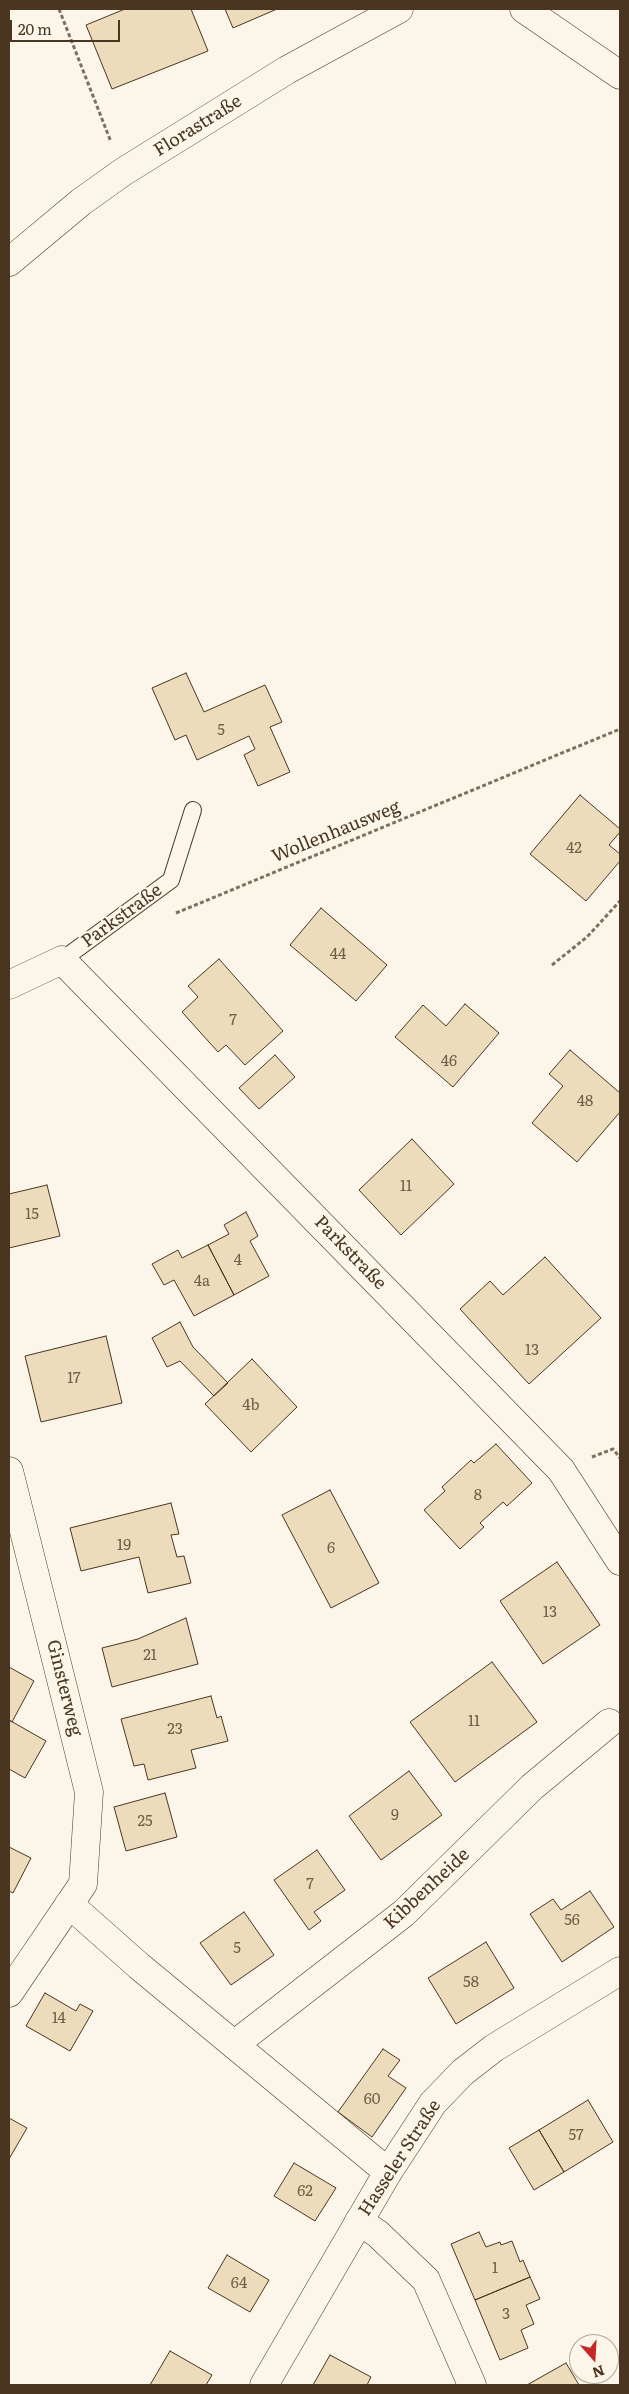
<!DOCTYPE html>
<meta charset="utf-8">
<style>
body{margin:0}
#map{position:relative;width:629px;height:2394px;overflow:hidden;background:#fbf6e9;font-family:Literata,serif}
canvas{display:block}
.frame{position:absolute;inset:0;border:10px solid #4a3520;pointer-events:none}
.north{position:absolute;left:569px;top:2334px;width:50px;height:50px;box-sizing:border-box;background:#fbf6e9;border:1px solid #b4a999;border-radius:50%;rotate:161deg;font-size:14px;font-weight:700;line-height:20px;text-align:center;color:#4a3520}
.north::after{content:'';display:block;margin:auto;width:18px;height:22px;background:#c62828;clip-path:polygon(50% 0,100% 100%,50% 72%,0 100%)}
.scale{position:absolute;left:10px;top:20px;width:110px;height:22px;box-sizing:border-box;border:2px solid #4a3520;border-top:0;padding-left:6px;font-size:15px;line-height:18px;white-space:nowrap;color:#4a3520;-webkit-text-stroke:4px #fbf6e9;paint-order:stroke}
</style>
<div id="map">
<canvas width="629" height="2394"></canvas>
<div class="frame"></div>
<div class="north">N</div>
<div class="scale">20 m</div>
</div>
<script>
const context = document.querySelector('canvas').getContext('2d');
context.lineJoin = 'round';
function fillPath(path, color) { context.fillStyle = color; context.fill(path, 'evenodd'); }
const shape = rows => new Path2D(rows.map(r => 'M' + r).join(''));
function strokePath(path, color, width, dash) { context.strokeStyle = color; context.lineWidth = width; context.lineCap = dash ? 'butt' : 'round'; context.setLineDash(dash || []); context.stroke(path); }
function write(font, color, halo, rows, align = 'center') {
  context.font = font + ' Literata,serif'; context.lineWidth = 4; context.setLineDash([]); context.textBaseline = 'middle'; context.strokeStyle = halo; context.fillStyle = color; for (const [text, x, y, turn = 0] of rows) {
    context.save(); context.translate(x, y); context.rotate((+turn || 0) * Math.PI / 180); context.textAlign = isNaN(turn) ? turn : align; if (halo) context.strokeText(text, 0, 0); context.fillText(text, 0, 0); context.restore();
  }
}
const building = shape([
 [125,9,191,9,208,51,112,89,86,25,125,9],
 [225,9,277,9,233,28,225,9],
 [186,673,204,712,265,685,282,722,270,727,290,772,258,786,244,755,255,749,249,736,197,760,186,735,175,740,152,688,186,673],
 [580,795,620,829,620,832,609,845,620,854,620,861,586,901,530,854,580,795],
 [321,908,387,965,356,1001,290,945,321,908],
 [219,959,283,1031,245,1065,226,1045,218,1052,182,1012,198,997,188,986,219,959],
 [465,1004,499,1033,453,1087,395,1037,423,1005,446,1026,465,1004],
 [570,1050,620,1093,620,1112,577,1162,532,1123,563,1086,549,1074,570,1050],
 [275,1055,295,1077,259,1109,239,1088,275,1055],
 [412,1139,454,1184,401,1235,359,1190,412,1139],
 [47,1185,60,1236,9,1248,9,1194,47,1185],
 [246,1212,258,1236,250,1241,269,1276,234,1295,208,1245,229,1234,224,1225,246,1212],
 [208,1245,234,1295,194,1316,174,1280,164,1285,152,1264,178,1250,182,1258,208,1245],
 [545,1257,601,1318,529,1384,460,1309,490,1281,503,1295,545,1257],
 [180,1322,193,1347,228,1383,214,1396,180,1361,167,1367,152,1338,180,1322],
 [106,1336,122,1403,41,1422,25,1356,106,1336],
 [252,1359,297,1407,251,1452,205,1404,252,1359],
 [496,1444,532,1483,507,1506,503,1502,480,1523,484,1527,460,1549,424,1510,445,1491,442,1487,471,1460,474,1463,496,1444],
 [330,1490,379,1583,331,1608,282,1515,330,1490],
 [171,1503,179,1534,171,1535,177,1557,184,1556,191,1583,148,1593,139,1557,81,1571,70,1528,171,1503],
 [557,1562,600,1625,543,1664,500,1601,557,1562],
 [186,1618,198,1664,112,1687,102,1648,138,1639,186,1618],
 [492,1662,537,1722,455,1782,410,1722,492,1662],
 [9,1667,34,1681,12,1722,9,1720,9,1667],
 [211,1696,217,1718,221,1716,228,1741,191,1750,196,1768,148,1780,144,1764,134,1766,121,1719,211,1696],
 [9,1720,46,1741,25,1778,9,1769,9,1720],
 [409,1771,442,1815,381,1860,349,1816,409,1771],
 [165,1793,177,1837,126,1851,114,1807,165,1793],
 [9,1847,31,1858,13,1893,9,1891,9,1847],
 [317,1850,345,1890,314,1912,321,1921,309,1930,274,1880,317,1850],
 [590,1891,614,1927,562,1962,530,1914,553,1899,561,1910,590,1891],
 [244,1912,274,1955,231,1985,200,1943,244,1912],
 [486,1942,514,1988,456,2024,428,1978,486,1942],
 [45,1993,76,2011,80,2004,93,2011,70,2051,26,2026,45,1993],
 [383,2049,400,2060,388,2076,406,2088,372,2137,338,2112,383,2049],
 [588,2100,613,2142,564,2172,539,2130,588,2100],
 [9,2118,27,2128,9,2159,9,2118],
 [539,2130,564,2172,534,2190,509,2148,539,2130],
 [294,2163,336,2188,315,2221,274,2196,294,2163],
 [479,2232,486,2247,500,2242,501,2245,512,2241,520,2262,523,2260,530,2277,475,2300,451,2244,479,2232],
 [227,2255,269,2280,250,2312,208,2288,227,2255],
 [530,2277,540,2299,526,2305,534,2324,521,2330,528,2348,500,2360,475,2300,530,2277],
 [170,2351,212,2375,206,2385,150,2385,170,2351],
 [330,2355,371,2377,367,2385,313,2385,330,2355],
 [566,2363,579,2385,527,2385,566,2363]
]);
const path = shape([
 [59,9,111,142],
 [176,913,620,729],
 [552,965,587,937,620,901],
 [592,1457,613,1449,620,1458]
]);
const service = shape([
 [62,960,171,880,193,810]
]);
const minor = shape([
 [524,9,620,75],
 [9,262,81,202,123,172,287,70,399,9],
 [9,985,62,960,561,1470,620,1561],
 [9,1471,89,1792,83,1884,9,1993],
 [69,1904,139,1966,388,2172],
 [235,2044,404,1913,532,1787,609,1723],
 [359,2221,378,2234,426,2280,472,2385]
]);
const tertiary = shape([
 [264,2385,388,2172,433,2103,463,2072,494,2048,620,1971]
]);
const numberNames = [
 ["5",221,731],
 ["42",574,849],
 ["44",338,955],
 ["7",233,1021],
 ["46",449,1062],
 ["48",585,1102],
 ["11",406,1187],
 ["15",32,1215],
 ["4",238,1261],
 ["4a",202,1282],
 ["13",532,1351],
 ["17",74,1379],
 ["4b",251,1406],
 ["8",478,1496],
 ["19",124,1546],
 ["6",331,1549],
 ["13",550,1613],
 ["21",150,1656],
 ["11",474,1722],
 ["23",175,1730],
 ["9",395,1816],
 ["25",145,1822],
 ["7",310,1885],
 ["56",572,1921],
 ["5",237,1949],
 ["58",471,1983],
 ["14",59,2019],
 ["60",372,2100],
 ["57",576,2136],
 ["62",305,2192],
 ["1",495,2269],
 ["64",239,2284],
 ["3",506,2315]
];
const streetNames = [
 ["Florastraße",198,126,-32],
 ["Wollenhausweg",336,832,-22],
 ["Parkstraße",122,916,-36],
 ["Parkstraße",350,1253,46],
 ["Ginsterweg",64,1688,76],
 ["Kibbenheide",427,1889,-43],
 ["Hasseler Straße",400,2158,-57]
];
fillPath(building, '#ecdcbc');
strokePath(building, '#4a3520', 1);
strokePath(service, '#4a3520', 18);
strokePath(minor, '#4a3520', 29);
strokePath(tertiary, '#4a3520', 29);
strokePath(path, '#7f6f5c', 3, [4, 2.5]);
strokePath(service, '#fbf6e9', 16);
strokePath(minor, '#fbf6e9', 28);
strokePath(tertiary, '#fbf6e9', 28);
write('15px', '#725f47', null, numberNames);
write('18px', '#4a3520', '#fbf6e9', streetNames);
</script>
